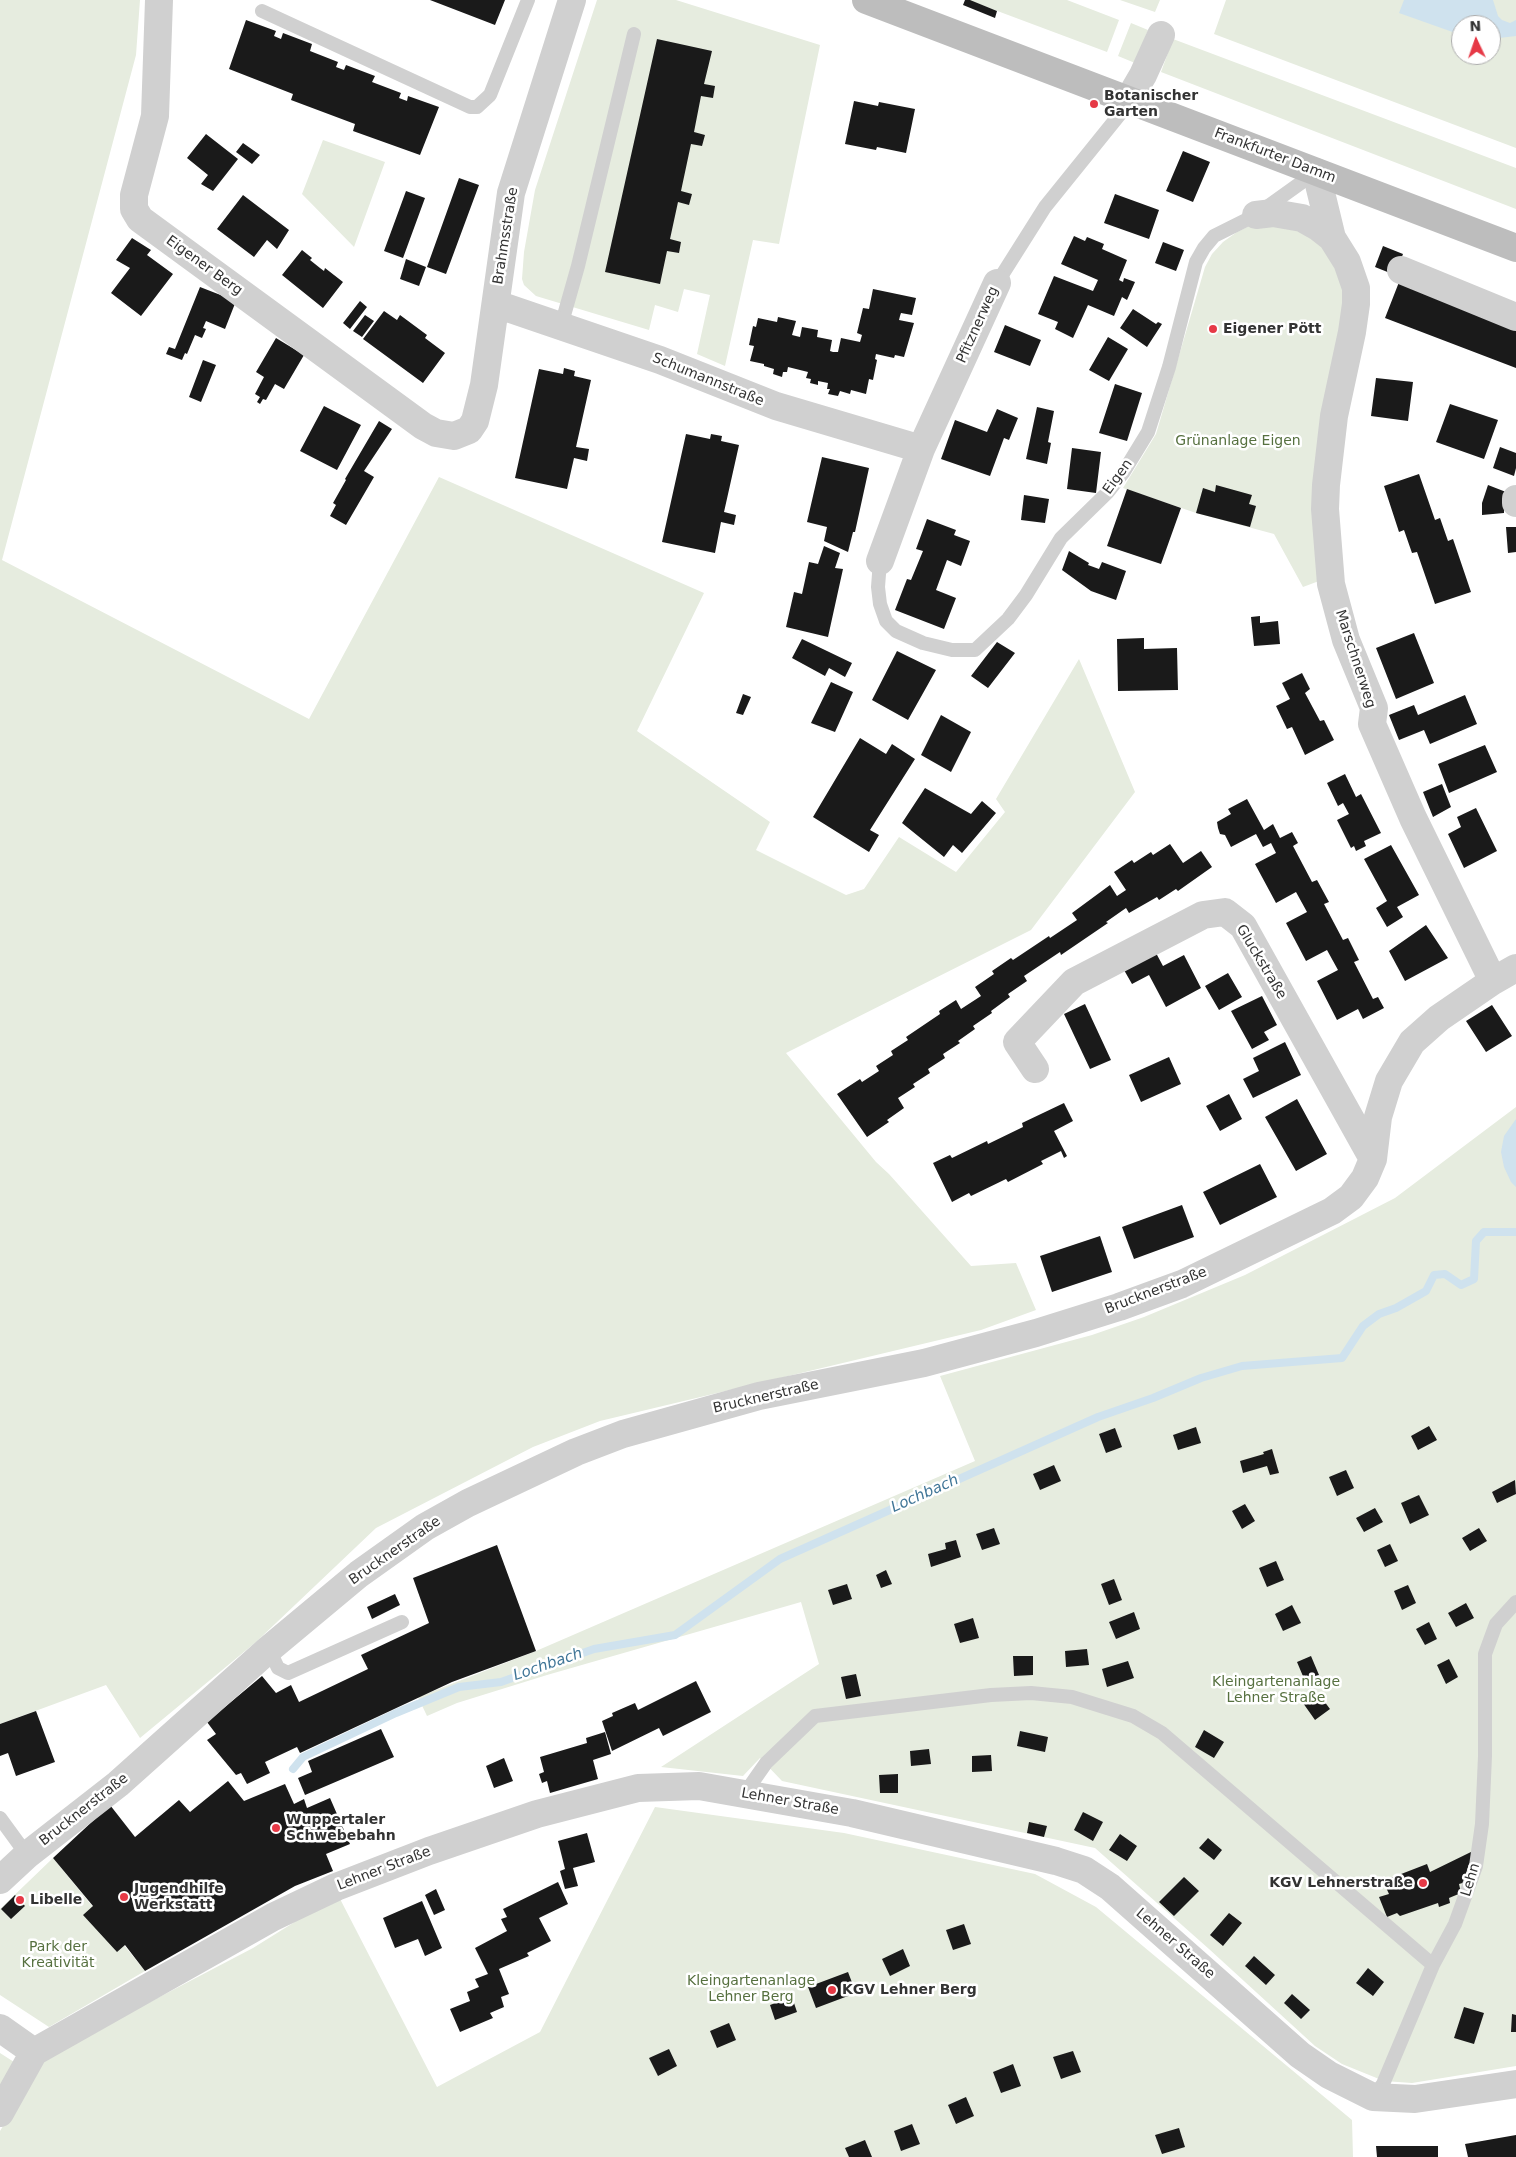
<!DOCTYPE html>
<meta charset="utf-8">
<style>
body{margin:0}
#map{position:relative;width:1516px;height:2157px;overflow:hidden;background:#fff;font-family:"DejaVu Sans",sans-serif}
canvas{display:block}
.north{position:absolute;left:1451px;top:15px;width:50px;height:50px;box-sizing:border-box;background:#fff;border:1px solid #adadad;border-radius:50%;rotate:357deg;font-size:14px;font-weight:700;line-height:20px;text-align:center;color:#333}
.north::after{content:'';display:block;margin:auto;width:18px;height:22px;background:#e63946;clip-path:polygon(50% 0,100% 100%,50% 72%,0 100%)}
</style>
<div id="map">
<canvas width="1516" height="2157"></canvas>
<div class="north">N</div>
</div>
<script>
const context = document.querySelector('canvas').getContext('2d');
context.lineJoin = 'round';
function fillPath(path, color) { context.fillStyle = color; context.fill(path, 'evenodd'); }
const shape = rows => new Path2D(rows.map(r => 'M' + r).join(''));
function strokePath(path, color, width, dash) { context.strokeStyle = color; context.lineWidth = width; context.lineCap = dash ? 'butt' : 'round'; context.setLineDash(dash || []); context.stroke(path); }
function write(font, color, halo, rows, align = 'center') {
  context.font = font + ' "DejaVu Sans",sans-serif'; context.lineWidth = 5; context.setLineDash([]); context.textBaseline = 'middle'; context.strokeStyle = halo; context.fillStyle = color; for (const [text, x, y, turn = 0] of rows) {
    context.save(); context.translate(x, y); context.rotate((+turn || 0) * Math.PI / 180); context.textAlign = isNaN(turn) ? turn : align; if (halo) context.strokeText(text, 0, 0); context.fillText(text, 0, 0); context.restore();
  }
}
const green = shape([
 [0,0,140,0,136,55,2,560,309,719,439,477,704,593,637,731,770,822,756,850,846,895,864,889,899,837,956,872,1005,812,996,799,1079,659,1135,792,1031,930,786,1053,876,1162,889,1174,971,1266,1016,1263,1036,1310,981,1330,600,1421,533,1447,376,1528,256,1642,140,1738,106,1685,0,1724],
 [597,0,676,0,820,45,779,244,753,240,725,366,697,354,710,295,684,289,678,312,655,305,649,330,536,296,524,285,522,279,524,252,535,190],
 [968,0,1067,0,1119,20,1107,52],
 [1120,0,1160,0,1155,12],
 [1226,0,1516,0,1516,148,1214,34],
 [1461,25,1491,25,1491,55,1461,55],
 [1131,23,1148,30,1135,63,1118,56],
 [1173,39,1516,168,1516,209,1161,72],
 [323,140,385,162,354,247,302,194],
 [1275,223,1310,234,1332,254,1344,293,1319,581,1303,587,1274,534,1196,513,1123,488,1156,434,1205,267,1212,254,1223,242,1237,232,1249,226],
 [1516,1107,1516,2066,1412,2083,1384,2081,1342,2064,1315,2046,1209,1949,1095,1848,782,1781,760,1758,743,1776,661,1767,819,1664,801,1602,547,1675,457,1703,427,1716,418,1697,536,1651,975,1461,940,1376,1092,1335,1144,1317,1245,1275,1395,1198],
 [655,1807,844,1833,1035,1874,1096,1907,1352,2120,1353,2157,0,2157,0,2131,45,2057,253,1948,338,1895,437,2087,540,2032],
 [53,1858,145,1971,49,2027,0,1995,0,1909],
 [0,2053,14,2062,0,2085]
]);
const water = shape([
 [1404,0,1493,0,1498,16,1502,20,1510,23,1516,20,1516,36,1491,39,1491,25,1461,25,1461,35,1399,13],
 [1516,1119,1516,1187,1511,1182,1504,1167,1501,1152,1504,1136]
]);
const stream = shape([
 [293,1769,303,1757,396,1713,459,1687,501,1682,594,1649,675,1635,780,1559,1098,1417,1153,1398,1201,1378,1242,1366,1342,1358,1363,1326,1379,1314,1396,1308,1426,1291,1434,1275,1445,1274,1461,1285,1474,1279,1476,1241,1484,1232,1516,1232]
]);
const building = shape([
 [430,0,505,0,495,25],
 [965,0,970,0,997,11,995,18,963,5],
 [246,20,276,31,274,36,281,39,283,33,312,44,310,51,338,62,336,67,344,70,346,65,375,76,372,82,401,93,399,98,407,101,408,96,439,107,420,155,353,131,355,124,291,100,293,94,229,69],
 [657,39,712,51,704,84,715,86,713,98,701,96,694,132,705,135,702,146,691,144,681,191,692,194,689,205,678,202,670,239,681,242,679,253,667,251,660,284,605,272],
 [854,101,878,106,879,102,915,109,906,153,877,147,876,150,845,144],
 [206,134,238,159,213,191,201,184,208,175,187,158],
 [243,143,260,155,252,164,236,152],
 [1183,151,1210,162,1193,202,1166,191],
 [459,178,479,185,446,274,427,267],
 [406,191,425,198,403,258,384,251],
 [1115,194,1159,210,1149,239,1104,223],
 [243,195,289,230,277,249,267,240,254,257,217,229],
 [1074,236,1085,241,1087,237,1104,244,1102,249,1127,260,1119,280,1123,282,1124,278,1135,282,1127,300,1122,297,1114,316,1088,305,1073,338,1055,329,1058,322,1038,314,1054,276,1093,291,1098,280,1061,264],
 [132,238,151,250,147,255,173,274,141,316,111,293,130,268,116,260],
 [1163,242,1184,250,1176,271,1155,263],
 [1383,246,1403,254,1395,275,1375,267],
 [302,250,312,258,310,260,320,268,324,271,325,268,343,282,323,308,282,275],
 [406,259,426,267,419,286,400,279],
 [1401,277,1516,320,1516,368,1385,318],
 [200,287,236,301,225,329,206,321,203,328,206,329,202,338,195,335,187,354,185,353,182,360,166,354,169,347,175,349],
 [873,289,916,298,912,315,901,313,900,316,899,320,914,323,904,357,895,355,894,358,876,354,875,359,877,360,873,380,869,379,866,394,851,390,850,394,840,391,838,396,828,394,830,389,827,389,828,383,818,381,818,385,810,383,811,379,806,378,808,372,788,367,787,372,783,372,782,377,773,374,774,369,764,366,764,364,750,361,754,346,749,345,753,326,756,327,758,318,777,322,778,317,796,321,792,335,800,337,802,327,818,330,817,337,832,340,830,351,833,352,838,352,841,338,860,342,862,335,857,333,863,308,869,309],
 [360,301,367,307,350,329,343,323],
 [1133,309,1156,324,1158,322,1162,324,1147,347,1120,328],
 [384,311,397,320,400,315,427,335,425,338,445,353,423,383,363,339],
 [365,315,374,321,362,337,353,331],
 [1005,325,1041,340,1030,366,994,352],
 [1108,337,1128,349,1109,381,1089,370],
 [276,338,304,355,284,389,275,384,266,400,263,399,260,404,257,402,260,397,255,394,264,377,256,372],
 [203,360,216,365,201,402,189,397],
 [564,368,575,371,574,376,591,380,576,447,589,449,587,461,574,458,567,489,515,478,539,369,563,374],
 [1376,378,1413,382,1408,421,1371,416],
 [1115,384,1142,393,1127,441,1099,433],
 [1450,404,1498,420,1484,459,1436,442],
 [324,406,361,425,337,470,300,451],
 [1037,407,1054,411,1048,442,1051,443,1047,464,1026,459],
 [997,409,1018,418,1009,440,1004,438,990,476,941,459,955,420,987,432],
 [379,421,392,429,364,471,374,477,346,525,330,516,336,505,333,503,346,480,345,479],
 [686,434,710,439,711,434,722,436,721,441,739,445,724,512,736,515,734,525,721,522,715,553,662,542],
 [1500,447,1516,453,1516,468,1514,476,1493,468],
 [1072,448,1101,452,1096,493,1067,489],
 [822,457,869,468,855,532,853,532,848,552,824,541,827,527,807,522],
 [1419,474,1435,520,1440,518,1448,541,1453,539,1471,592,1435,604,1417,552,1412,553,1404,530,1399,532,1384,486],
 [1216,485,1252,495,1249,504,1256,506,1250,527,1196,513,1203,488,1215,492],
 [1488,485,1506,492,1504,502,1504,513,1482,515,1482,503],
 [1127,489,1181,508,1161,564,1107,546],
 [1024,495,1049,499,1045,523,1021,520],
 [927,519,956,530,954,535,970,541,961,566,947,560,936,590,956,598,944,629,895,610,907,579,911,580,923,551,916,549],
 [1506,527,1516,527,1516,552,1508,553],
 [824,546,840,553,835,568,843,569,828,637,786,627,794,592,802,594,809,562,818,564],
 [1069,551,1089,563,1088,565,1099,569,1102,562,1126,571,1116,600,1091,591,1062,570],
 [1260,616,1260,623,1278,621,1280,644,1254,646,1251,617],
 [1414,633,1434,683,1396,699,1376,648],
 [1144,638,1144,649,1177,648,1178,690,1118,691,1117,639],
 [802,639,852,663,845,677,829,668,825,676,792,658],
 [997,642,1015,653,988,688,971,676],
 [897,651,936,670,908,720,872,700],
 [1302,673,1310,689,1305,693,1320,721,1324,720,1334,740,1305,755,1292,727,1287,729,1276,706,1290,699,1282,683],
 [831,682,853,692,835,732,811,723],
 [743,694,751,697,743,715,736,713],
 [1465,695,1477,724,1430,744,1424,730,1399,740,1389,715,1414,705,1418,715],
 [941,715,971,732,951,772,921,755],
 [860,738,886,754,892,744,915,759,870,830,879,835,869,852,813,817],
 [1485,745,1497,772,1449,793,1438,764],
 [1345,774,1356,797,1361,794,1381,833,1364,841,1366,846,1356,851,1354,846,1351,848,1337,820,1349,814,1343,803,1338,806,1327,783],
 [1442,784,1451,807,1433,817,1423,792],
 [925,788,971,814,982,801,996,813,962,853,953,845,944,857,902,823],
 [1247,799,1264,830,1273,824,1280,838,1292,832,1298,843,1293,846,1312,882,1317,880,1329,902,1324,904,1343,940,1348,938,1359,960,1354,962,1373,999,1378,997,1384,1008,1363,1019,1358,1009,1337,1020,1317,981,1338,970,1327,950,1306,961,1286,923,1307,912,1296,892,1276,903,1255,864,1276,853,1271,843,1263,847,1256,834,1231,847,1225,835,1220,834,1218,828,1217,822,1231,814,1228,809],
 [1476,808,1497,851,1464,868,1448,834,1461,827,1457,817],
 [1170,844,1183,863,1201,851,1212,867,1178,891,1176,889,1159,900,1157,897,1129,913,1126,908,1106,922,1108,923,1061,955,1060,952,1024,976,1027,981,1008,994,1010,997,991,1011,992,1013,973,1026,975,1029,958,1041,960,1043,943,1054,945,1058,928,1069,930,1073,913,1084,915,1087,898,1098,904,1108,887,1120,889,1122,867,1137,837,1094,860,1079,862,1082,879,1071,876,1066,893,1055,891,1051,908,1040,906,1037,940,1014,939,1011,956,1000,961,1009,981,996,975,987,994,974,992,971,1011,958,1013,960,1049,936,1050,938,1077,920,1072,913,1110,885,1117,896,1126,890,1114,872,1132,860,1134,863,1151,852,1153,855],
 [1391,845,1419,895,1397,907,1403,917,1387,927,1376,908,1387,901,1364,859],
 [1426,925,1448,958,1405,981,1389,951],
 [1156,953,1163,966,1184,955,1201,988,1166,1007,1149,975,1132,984,1124,970],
 [1228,973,1242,997,1219,1010,1205,986],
 [1262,996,1277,1025,1264,1032,1269,1040,1252,1049,1231,1011],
 [1085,1004,1111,1060,1090,1069,1064,1014],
 [1492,1005,1512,1036,1486,1052,1466,1021],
 [1285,1042,1301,1075,1253,1098,1243,1079,1259,1071,1253,1058],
 [1169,1057,1181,1084,1141,1102,1129,1075],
 [1229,1094,1242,1119,1220,1131,1206,1106],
 [1297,1099,1327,1154,1296,1171,1265,1117],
 [1064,1103,1073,1121,1054,1131,1067,1156,1064,1158,1061,1151,1041,1161,1043,1164,1008,1182,1006,1179,971,1196,969,1193,952,1202,933,1163,950,1155,952,1158,987,1141,988,1144,1023,1127,1022,1123],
 [1260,1164,1277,1197,1220,1225,1203,1192],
 [1182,1205,1194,1237,1134,1259,1122,1227],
 [1100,1236,1112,1272,1052,1292,1040,1256],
 [1429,1426,1437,1440,1418,1450,1411,1436],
 [1196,1427,1201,1443,1178,1450,1173,1435],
 [1115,1428,1122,1447,1106,1453,1099,1434],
 [1272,1449,1279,1473,1270,1475,1267,1466,1243,1473,1240,1461,1264,1454,1263,1452],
 [1054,1465,1061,1481,1040,1490,1033,1474],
 [1346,1470,1354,1488,1337,1496,1329,1477],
 [1515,1480,1516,1494,1497,1503,1492,1492],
 [1419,1495,1429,1515,1410,1524,1401,1503],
 [1245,1504,1255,1521,1242,1529,1232,1511],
 [1375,1508,1383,1522,1364,1532,1356,1518],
 [994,1528,1000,1544,982,1550,976,1534],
 [1479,1528,1487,1541,1470,1551,1462,1538],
 [956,1540,961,1557,931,1567,928,1554,946,1549,945,1543],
 [1390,1544,1398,1561,1385,1567,1377,1550],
 [497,1545,536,1651,452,1682,300,1753,297,1747,265,1762,270,1773,247,1784,241,1773,236,1775,207,1740,216,1734,207,1722,262,1676,276,1693,291,1685,299,1702,368,1669,361,1655,429,1623,413,1578],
 [1276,1561,1284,1580,1267,1587,1259,1568],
 [886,1570,892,1584,881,1588,876,1575],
 [1114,1579,1122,1600,1109,1605,1101,1584],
 [847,1584,852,1599,833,1605,828,1590],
 [1408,1585,1416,1603,1402,1610,1394,1591],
 [395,1594,400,1605,372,1619,367,1607],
 [1466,1603,1474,1618,1456,1627,1448,1613],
 [1292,1605,1301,1623,1283,1631,1275,1614],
 [1134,1612,1140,1629,1116,1639,1109,1622],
 [973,1618,979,1638,960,1643,954,1624],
 [1429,1622,1437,1639,1425,1645,1416,1629],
 [1087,1649,1089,1665,1066,1667,1065,1651],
 [1013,1656,1033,1656,1033,1675,1014,1676],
 [1311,1656,1319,1675,1305,1681,1297,1662],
 [1449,1659,1458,1677,1446,1684,1437,1665],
 [1128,1661,1134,1678,1107,1687,1102,1669],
 [856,1674,861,1696,846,1699,841,1677],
 [696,1681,711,1712,663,1736,659,1728,612,1751,602,1721,613,1716,612,1713,635,1703,638,1710],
 [1318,1693,1330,1709,1315,1720,1303,1703],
 [36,1711,55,1762,16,1776,8,1753,0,1756,0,1724],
 [381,1729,394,1757,305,1795,298,1778,312,1772,308,1761],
 [1204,1730,1224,1742,1214,1758,1195,1747],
 [1020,1731,1048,1737,1045,1752,1017,1746],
 [605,1732,611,1754,593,1760,598,1779,550,1793,547,1781,542,1783,539,1774,544,1772,540,1757,587,1743,586,1738],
 [929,1749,931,1764,911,1766,910,1751],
 [991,1755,992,1771,972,1772,972,1756],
 [504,1758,513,1781,494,1788,486,1766],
 [898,1774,898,1793,880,1793,879,1775],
 [228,1781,244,1801,285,1784,294,1804,304,1799,307,1808,330,1798,350,1844,326,1854,333,1871,295,1886,145,1971,125,1945,117,1952,83,1915,93,1906,53,1858,110,1805,135,1837,179,1800,190,1812],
 [1083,1812,1103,1822,1093,1841,1074,1830],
 [1029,1822,1047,1826,1044,1837,1027,1833],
 [587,1833,595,1862,573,1868,578,1886,565,1889,560,1871,565,1869,558,1841],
 [1120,1834,1137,1846,1127,1861,1109,1850],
 [1208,1838,1222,1850,1214,1860,1199,1848],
 [1473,1851,1466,1882,1459,1884,1461,1893,1449,1898,1450,1903,1439,1907,1438,1903,1400,1916,1397,1913,1387,1917,1379,1897,1389,1894,1383,1881,1427,1864,1430,1872],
 [1184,1877,1199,1891,1174,1916,1159,1902],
 [558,1882,568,1904,539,1918,551,1941,527,1953,529,1956,499,1969,509,1994,501,1997,504,2007,490,2013,493,2018,460,2032,450,2009,470,2001,467,1992,479,1987,475,1979,488,1974,475,1948,507,1931,501,1919,507,1917,503,1909],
 [436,1889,445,1910,434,1915,425,1895],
 [15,1895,25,1906,11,1919,1,1909],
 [422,1901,442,1948,425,1956,418,1939,395,1948,383,1918],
 [1229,1913,1242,1923,1223,1946,1210,1935],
 [964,1924,971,1944,953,1950,946,1930],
 [903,1949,910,1966,890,1976,882,1959],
 [1254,1956,1275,1975,1266,1985,1245,1966],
 [1368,1968,1384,1982,1373,1996,1356,1983],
 [848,1972,856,1993,816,2008,808,1987],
 [1292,1994,1310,2010,1301,2019,1284,2003],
 [792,1997,797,2012,775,2020,770,2005],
 [1464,2007,1484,2013,1474,2044,1454,2038],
 [1512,2014,1516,2015,1516,2032,1511,2032],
 [729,2023,736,2040,717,2048,710,2031],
 [669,2049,677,2066,658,2076,649,2058],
 [1073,2051,1081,2072,1061,2079,1053,2057],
 [1013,2064,1021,2086,1001,2093,993,2072],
 [966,2097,974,2116,956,2124,948,2105],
 [912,2124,920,2144,901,2151,894,2131],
 [1179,2128,1185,2147,1162,2154,1155,2135],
 [1516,2135,1516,2157,1468,2157,1465,2144],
 [865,2140,872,2157,849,2157,845,2148],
 [1376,2146,1438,2146,1438,2157,1377,2157]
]);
const lane = shape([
 [262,11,470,107,477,107,490,95,528,0],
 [997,283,1045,207,1120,114,1129,99],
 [561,326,578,266,634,34],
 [880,561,878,587,880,604,886,621,896,631,923,643,952,650,975,650,1008,619,1026,595,1061,538,1108,492,1123,473,1148,432,1169,367,1196,262,1204,248,1214,236,1256,215,1316,172],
 [269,1649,278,1668,288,1673,402,1622],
 [745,1793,766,1763,815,1716,991,1695,1031,1693,1072,1697,1133,1716,1162,1733,1433,1965],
 [0,1818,27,1855],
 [1373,2097,1383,2084,1433,1965,1455,1924,1476,1866,1482,1824,1485,1756,1485,1654,1496,1624,1516,1602]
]);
const street = shape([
 [159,0,155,116,134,195,134,209,140,219,423,426,436,433,454,436,469,430,475,421,484,385,511,193,572,0],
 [1129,99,1143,75,1161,35],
 [1316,172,1332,238,1347,262,1356,288,1356,304,1352,332,1334,416,1326,485,1325,509,1331,584,1346,640,1374,708,1372,724,1413,818,1493,981],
 [1256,215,1273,213,1302,218,1318,227,1332,238],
 [1401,270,1516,317],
 [496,304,660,360,776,406,921,449],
 [1516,499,1516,503],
 [880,561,921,449,997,283],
 [1035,1069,1017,1042,1074,982,1203,915,1225,912,1243,926,1373,1159],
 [0,1880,27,1855,118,1784,269,1649,359,1574,425,1527,468,1503,576,1452,623,1434,759,1396,924,1363,1036,1333,1119,1307,1182,1284,1332,1211,1351,1197,1365,1178,1373,1159,1378,1117,1389,1081,1412,1042,1439,1018,1493,981,1516,968],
 [0,2028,34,2052],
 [34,2052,273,1917,336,1887,429,1851,537,1814,638,1788,699,1786,852,1813,1056,1861,1084,1870,1110,1887,1300,2055,1329,2075,1373,2097,1415,2099,1516,2084],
 [0,2113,34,2052]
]);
const secondary = shape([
 [866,0,1516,248]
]);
const markers = [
 [1094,104,5,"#e63946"],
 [1213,329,5,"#e63946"],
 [276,1828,5,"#e63946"],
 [1423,1883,5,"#e63946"],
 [124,1897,5,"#e63946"],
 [20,1900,5,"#e63946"],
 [832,1990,5,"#e63946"]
];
const poiNames = [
 ["Botanischer",1104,96],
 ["Garten",1104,112],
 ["Eigener Pött",1223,329],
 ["Wuppertaler",286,1820],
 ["Schwebebahn",286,1836],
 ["KGV Lehnerstraße",1413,1883,"right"],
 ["Jugendhilfe",134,1889],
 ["Werkstatt",134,1905],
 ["Libelle",30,1900],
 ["KGV Lehner Berg",842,1990]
];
const streetNames = [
 ["Frankfurter Damm",1275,156,21],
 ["Brahmsstraße",506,236,-81],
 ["Eigener Berg",204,266,36],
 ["Pfitznerweg",978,325,-66],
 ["Schumannstraße",708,380,22],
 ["Eigen",1118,477,-54],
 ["Marschnerweg",1355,659,72],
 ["Gluckstraße",1261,962,59],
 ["Brucknerstraße",1156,1291,-21],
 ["Brucknerstraße",766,1397,-13],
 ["Brucknerstraße",395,1551,-35],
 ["Lehner Straße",790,1802,10],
 ["Brucknerstraße",84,1810,-38],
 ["Lehner Straße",384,1869,-21],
 ["Lehn",1471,1880,-73],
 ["Lehner Straße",1175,1944,41]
];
const parkNames = [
 ["Grünanlage Eigen",1238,441],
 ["Kleingartenanlage",1276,1682],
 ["Lehner Straße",1276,1698],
 ["Park der",58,1947],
 ["Kreativität",58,1963],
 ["Kleingartenanlage",751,1981],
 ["Lehner Berg",751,1997]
];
const waterNames = [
 ["Lochbach",925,1494,-24],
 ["Lochbach",548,1665,-19]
];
fillPath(green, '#e6ecdf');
fillPath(water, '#cfe2ee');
strokePath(stream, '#cfe2ee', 8);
fillPath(building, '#1a1a1a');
strokePath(lane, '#d0d0d0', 14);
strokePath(street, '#d0d0d0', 28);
strokePath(secondary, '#bdbdbd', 28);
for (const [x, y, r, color] of markers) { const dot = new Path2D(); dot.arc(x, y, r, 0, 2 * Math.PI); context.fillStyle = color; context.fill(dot); strokePath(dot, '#fff', 2); }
write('bold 14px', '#333', '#fff', poiNames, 'left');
write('14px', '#333', '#fff', streetNames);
write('14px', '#56703f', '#fff', parkNames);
write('italic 15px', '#3f7597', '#fff', waterNames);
</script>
